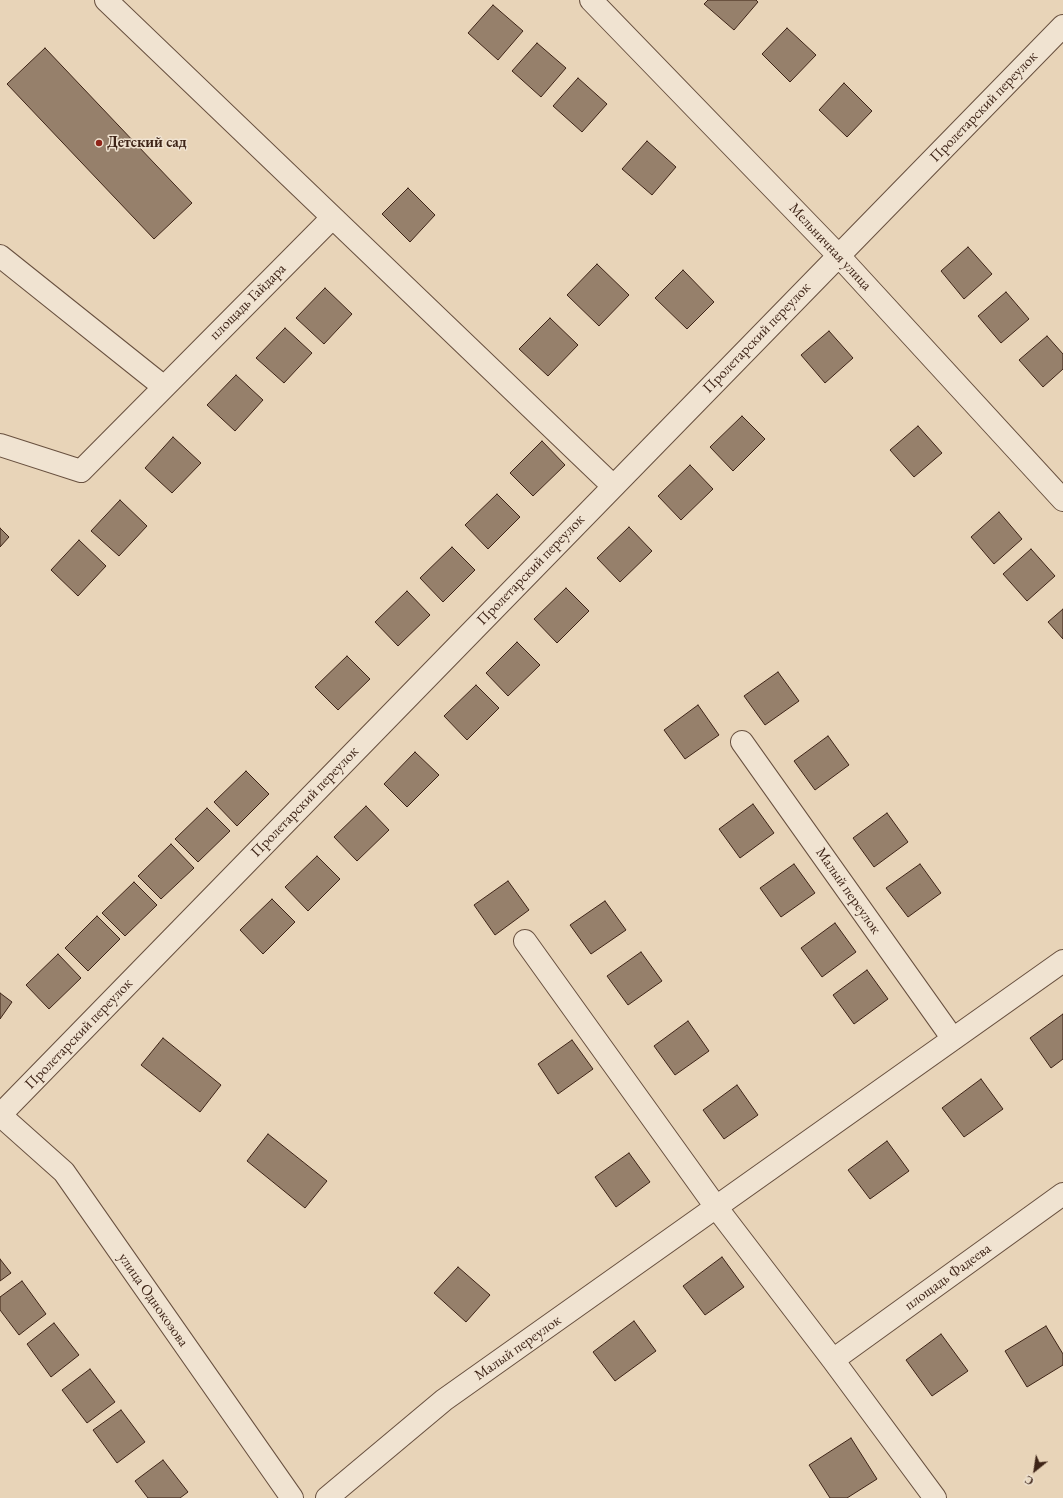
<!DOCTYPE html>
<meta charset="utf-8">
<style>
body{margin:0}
#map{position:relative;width:1063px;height:1498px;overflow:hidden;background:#e8d4b8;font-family:"EB Garamond",serif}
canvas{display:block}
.north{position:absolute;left:1015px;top:1450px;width:40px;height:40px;-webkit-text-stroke:3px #f0e3d1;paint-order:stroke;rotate:210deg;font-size:11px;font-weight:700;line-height:16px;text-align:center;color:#3e2417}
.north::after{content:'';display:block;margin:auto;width:14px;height:18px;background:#3e2417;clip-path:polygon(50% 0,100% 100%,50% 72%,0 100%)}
</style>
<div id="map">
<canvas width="1063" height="1498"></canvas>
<div class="north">С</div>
</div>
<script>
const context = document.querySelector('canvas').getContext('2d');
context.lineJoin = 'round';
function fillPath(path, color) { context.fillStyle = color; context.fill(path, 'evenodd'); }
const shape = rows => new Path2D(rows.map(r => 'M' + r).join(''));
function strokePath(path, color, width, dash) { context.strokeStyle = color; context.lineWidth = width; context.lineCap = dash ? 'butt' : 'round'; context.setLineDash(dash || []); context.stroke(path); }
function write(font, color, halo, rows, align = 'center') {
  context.font = font + ' "EB Garamond",serif'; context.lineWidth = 3; context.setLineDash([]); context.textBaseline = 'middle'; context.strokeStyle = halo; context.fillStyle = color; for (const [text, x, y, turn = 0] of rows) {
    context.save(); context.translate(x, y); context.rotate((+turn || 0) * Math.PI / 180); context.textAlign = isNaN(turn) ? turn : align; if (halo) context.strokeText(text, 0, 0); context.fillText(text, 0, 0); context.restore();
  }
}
const building = shape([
 [708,0,756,0,758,2,734,30,704,4,708,0],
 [493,5,523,31,498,60,468,33,493,5],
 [787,28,816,55,790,82,762,54,787,28],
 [537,43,566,68,541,97,512,71,537,43],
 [45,48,192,203,154,239,7,84,45,48],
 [578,78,607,104,582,132,553,106,578,78],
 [844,83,872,111,847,137,819,110,844,83],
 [647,141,676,167,652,195,622,169,647,141],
 [408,188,435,215,410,242,382,214,408,188],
 [968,247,992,274,964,299,941,271,968,247],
 [597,264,629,295,599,326,567,295,597,264],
 [683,270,714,302,687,329,655,298,683,270],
 [325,288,352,314,324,344,296,318,325,288],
 [1006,292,1029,319,1001,343,978,316,1006,292],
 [550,318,578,345,548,376,519,349,550,318],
 [285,328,312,353,284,383,256,358,285,328],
 [829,331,853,358,825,383,801,355,829,331],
 [1047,336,1063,354,1063,369,1043,387,1019,360,1047,336],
 [236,375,263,400,235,431,207,405,236,375],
 [742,416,765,439,733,471,710,447,742,416],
 [918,426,942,453,914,477,890,450,918,426],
 [173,437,201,463,172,493,145,468,173,437],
 [542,441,565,465,533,496,510,473,542,441],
 [690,465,713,489,681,520,658,496,690,465],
 [497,494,520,517,488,549,465,525,497,494],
 [120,500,147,526,119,556,91,531,120,500],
 [999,512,1022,539,994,564,971,537,999,512],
 [629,527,652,551,620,582,597,558,629,527],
 [0,528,9,537,0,547,0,528],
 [79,540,106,566,78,596,51,570,79,540],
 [452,547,475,570,443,602,420,578,452,547],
 [1031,549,1055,576,1027,601,1003,574,1031,549],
 [566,588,589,611,557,643,534,619,566,588],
 [407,591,430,615,398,646,375,622,407,591],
 [1063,609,1063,639,1048,622,1063,609],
 [517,642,540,665,508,696,486,673,517,642],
 [347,656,370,679,338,710,315,687,347,656],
 [778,672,799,701,765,725,744,696,778,672],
 [476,685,499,708,467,740,444,716,476,685],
 [698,705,719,735,685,759,664,730,698,705],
 [828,736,849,765,815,790,794,761,828,736],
 [415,752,439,775,407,807,384,784,415,752],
 [246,771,269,794,237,826,214,802,246,771],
 [753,804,774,833,740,858,719,829,753,804],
 [366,806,389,830,357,861,334,837,366,806],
 [207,808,230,831,198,862,175,839,207,808],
 [887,813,908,842,874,867,853,838,887,813],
 [171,844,194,868,161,899,138,876,171,844],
 [317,856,340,879,308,911,285,887,317,856],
 [794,864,815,893,781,917,760,888,794,864],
 [920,864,941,893,908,917,886,888,920,864],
 [508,881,529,910,495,935,474,905,508,881],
 [134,882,157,905,125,936,102,913,134,882],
 [272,899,295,922,263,954,240,930,272,899],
 [605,901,626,930,591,954,570,925,605,901],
 [97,916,120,939,88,971,65,948,97,916],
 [835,923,856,952,822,977,801,948,835,923],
 [641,952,662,981,628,1005,607,976,641,952],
 [58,954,81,978,49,1009,26,985,58,954],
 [867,970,888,999,854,1024,833,995,867,970],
 [0,993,12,1002,0,1019,0,993],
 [1063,1014,1063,1059,1051,1068,1030,1038,1063,1014],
 [688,1021,709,1051,675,1075,654,1046,688,1021],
 [163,1038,221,1085,200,1112,141,1065,163,1038],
 [572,1040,593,1069,558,1094,538,1064,572,1040],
 [981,1079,1003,1109,964,1137,942,1108,981,1079],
 [737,1085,758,1115,724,1139,703,1110,737,1085],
 [268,1134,327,1181,305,1208,247,1161,268,1134],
 [887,1141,909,1171,870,1199,848,1170,887,1141],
 [629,1153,650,1182,616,1207,595,1177,629,1153],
 [722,1257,744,1287,705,1315,683,1286,722,1257],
 [0,1259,11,1273,0,1281,0,1259],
 [458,1267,490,1295,466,1322,434,1293,458,1267],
 [22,1281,46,1314,19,1335,0,1310,0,1297,22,1281],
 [634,1321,656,1351,615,1381,593,1352,634,1321],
 [54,1323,79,1355,51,1377,27,1344,54,1323],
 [1046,1326,1063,1354,1063,1365,1027,1387,1005,1351,1046,1326],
 [941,1334,968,1371,932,1396,906,1360,941,1334],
 [90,1369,115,1402,87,1423,62,1390,90,1369],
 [121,1410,145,1442,117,1463,93,1430,121,1410],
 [851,1438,877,1479,847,1498,830,1498,809,1465,851,1438],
 [163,1460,188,1492,180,1498,148,1498,135,1481,163,1460]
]);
const minor = shape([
 [106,0,613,486],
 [591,0,838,255,1063,500],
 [0,256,164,387],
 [0,445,81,471,332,218],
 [742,742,953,1039],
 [525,941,716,1207,833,1360,935,1498],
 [0,1115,1063,26],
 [0,1115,64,1172,292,1498],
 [833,1360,1063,1194],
 [327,1498,444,1400,1063,961]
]);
const markers = [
 [99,143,4,"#8f2418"]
];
const streetNames = [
 ["Пролетарский переулок",984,107,-46],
 ["Мельничная улица",830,247,47],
 ["площадь Гайдара",248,302,-45],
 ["Пролетарский переулок",757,338,-46],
 ["Пролетарский переулок",531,570,-46],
 ["Пролетарский переулок",305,802,-46],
 ["Малый переулок",848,891,55],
 ["Пролетарский переулок",79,1034,-46],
 ["площадь Фадеева",948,1277,-36],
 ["улица Однокозова",153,1300,55],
 ["Малый переулок",518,1348,-35]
];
const poiNames = [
 ["Детский сад",107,143]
];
fillPath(building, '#96806b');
strokePath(building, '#3e2417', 1);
strokePath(minor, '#68503f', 24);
strokePath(minor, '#f0e3d1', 22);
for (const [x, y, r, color] of markers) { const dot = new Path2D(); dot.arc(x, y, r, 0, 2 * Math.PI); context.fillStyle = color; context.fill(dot); strokePath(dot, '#f0e3d1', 1.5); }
write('15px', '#3e2417', '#f0e3d1', streetNames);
write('bold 15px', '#3e2417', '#f0e3d1', poiNames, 'left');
</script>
